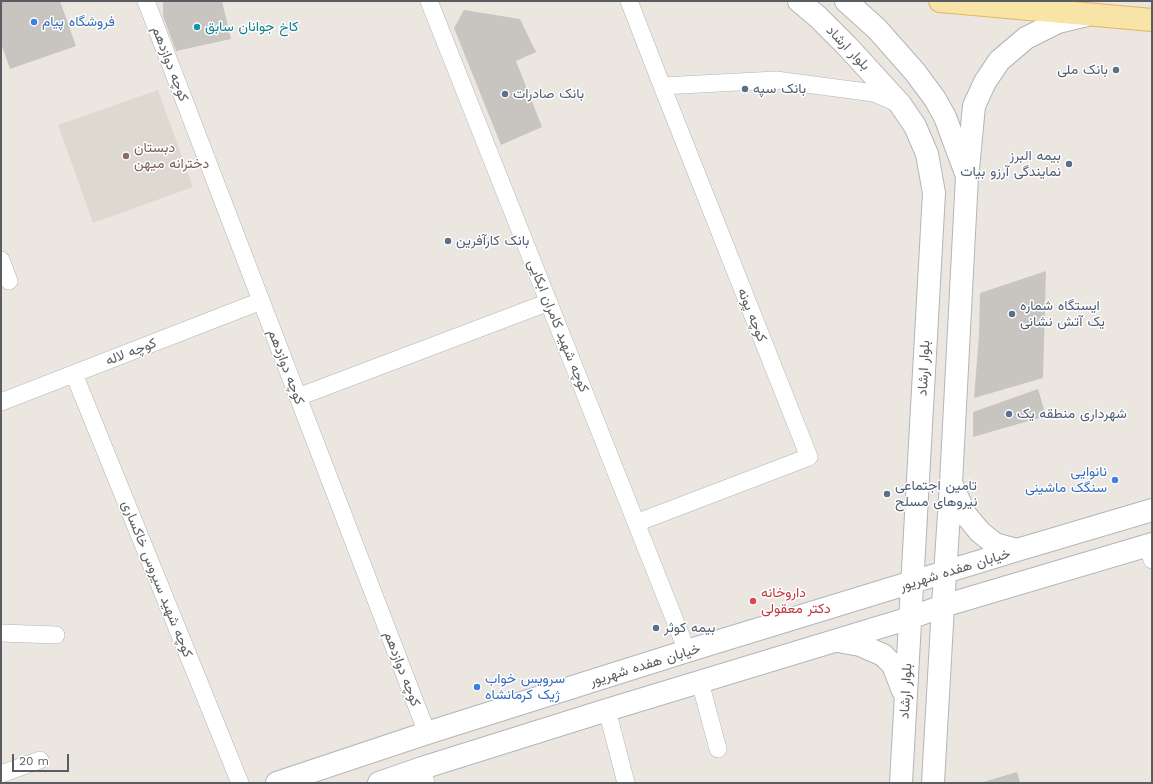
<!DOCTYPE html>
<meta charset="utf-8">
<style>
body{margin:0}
#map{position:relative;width:1153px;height:784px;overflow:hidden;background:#ebe7e0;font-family:"Work Sans",sans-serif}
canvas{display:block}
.frame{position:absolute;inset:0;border:2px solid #595c60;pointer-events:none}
.scale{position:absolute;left:12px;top:754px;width:57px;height:18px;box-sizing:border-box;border:2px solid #595c60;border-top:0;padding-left:5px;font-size:12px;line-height:14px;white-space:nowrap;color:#595c60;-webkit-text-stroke:3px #fff;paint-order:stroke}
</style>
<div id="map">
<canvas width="1153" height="784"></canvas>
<div class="frame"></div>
<div class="scale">20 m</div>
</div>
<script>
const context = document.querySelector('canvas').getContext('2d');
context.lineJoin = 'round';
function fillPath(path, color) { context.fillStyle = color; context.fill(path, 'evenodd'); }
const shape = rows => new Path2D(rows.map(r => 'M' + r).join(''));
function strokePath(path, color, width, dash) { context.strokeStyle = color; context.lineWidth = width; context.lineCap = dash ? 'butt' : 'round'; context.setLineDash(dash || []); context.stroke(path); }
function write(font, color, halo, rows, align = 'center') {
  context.font = font + ' "Work Sans",Vazirmatn,sans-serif'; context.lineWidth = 3; context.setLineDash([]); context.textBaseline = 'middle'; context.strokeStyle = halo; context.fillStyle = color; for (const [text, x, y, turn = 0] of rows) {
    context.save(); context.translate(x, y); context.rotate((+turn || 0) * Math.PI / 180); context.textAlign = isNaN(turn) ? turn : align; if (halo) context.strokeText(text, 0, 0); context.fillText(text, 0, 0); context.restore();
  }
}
const education = shape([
 [158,90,193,187,93,223,58,125]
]);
const building = shape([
 [1,1,60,1,76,46,10,69,1,43],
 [163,1,222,1,231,39,176,51,163,16],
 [464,10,520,19,536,52,516,61,542,127,501,145,454,28],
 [1046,271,1043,378,974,398,979,335,980,293],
 [1038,389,1046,416,973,437,973,412],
 [1017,772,1020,783,980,783]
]);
const minor = shape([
 [146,1,427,733],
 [429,1,687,651],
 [629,1,662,86,809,457,636,523],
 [662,86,776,80,874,93,897,103],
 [1,260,9,281],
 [74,374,240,783],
 [298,397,549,302],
 [1,402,261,301],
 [1148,545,1152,560],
 [1,633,56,635],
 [700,682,718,749],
 [607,710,626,783],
 [422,768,426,783],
 [1,774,40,760]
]);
const secondary = shape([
 [799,1,818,17,847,46,900,104,915,126,927,154,934,193,901,783],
 [846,1,877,29,915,72,935,99,945,117,967,176,951,483,943,606,933,783],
 [968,169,974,106,985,82,999,61,1026,38,1058,22,1087,15],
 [952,485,965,514,980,532,995,544,1017,550],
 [838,641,860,645,883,655,893,665,903,691],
 [277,783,427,733,687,651,1017,550,1152,510],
 [379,783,422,768,607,710,910,618,943,606,1152,544]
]);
const primary = shape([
 [940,1,1152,20]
]);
const markers = [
 [34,22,4,"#3f7fe0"],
 [197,27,4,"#0f9aa8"],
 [1116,70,4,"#5c6f8a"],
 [745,89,4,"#5c6f8a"],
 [505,94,4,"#5c6f8a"],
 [126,156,4,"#8d6e63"],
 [1069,164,4,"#5c6f8a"],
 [448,241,4,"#5c6f8a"],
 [1012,314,4,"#5c6f8a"],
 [1009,414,4,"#5c6f8a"],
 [1115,480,4,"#3f7fe0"],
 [887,494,4,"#5c6f8a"],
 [753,601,4,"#e0444e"],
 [656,628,4,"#5c6f8a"],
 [477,687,4,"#3f7fe0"]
];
const shopNames = [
 ["فروشگاه پیام",42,22],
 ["نانوایی",1107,472,"right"],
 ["سنگک ماشینی",1107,488,"right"],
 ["سرویس خواب",485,679],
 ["ژیک کرمانشاه",485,695]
];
const cultureNames = [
 ["کاخ جوانان سابق",205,27]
];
const streetNames = [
 ["بلوار ارشاد",848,48,46],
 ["کوچه دوازدهم",170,64,69],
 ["کوچه پونه",752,315,68],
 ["کوچه شهید کامران ابکایی",558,326,68],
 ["کوچه لاله",131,352,-21],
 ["کوچه دوازدهم",286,367,69],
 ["بلوار ارشاد",924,368,-87],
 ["خیابان هفده شهریور",955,570,-17],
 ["کوچه شهید سیروس خاکساری",157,579,68],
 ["خیابان هفده شهریور",645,665,-17],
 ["کوچه دوازدهم",402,669,69],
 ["بلوار ارشاد",906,691,-87]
];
const serviceNames = [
 ["بانک ملی",1108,70,"right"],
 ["بانک سپه",753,89],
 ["بانک صادرات",513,94],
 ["بیمه البرز",1061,156,"right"],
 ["نمایندگی آرزو بیات",1061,172,"right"],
 ["بانک کارآفرین",456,241],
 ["ایستگاه شماره",1020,306],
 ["یک آتش نشانی",1020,322],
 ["شهرداری منطقه یک",1017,414],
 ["تامین اجتماعی",895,486],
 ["نیروهای مسلح",895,502],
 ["بیمه کوثر",664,628]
];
const educationNames = [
 ["دبستان",134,148],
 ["دخترانه میهن",134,164]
];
const healthNames = [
 ["داروخانه",761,593],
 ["دکتر معقولی",761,609]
];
fillPath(education, '#ddd9d1');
fillPath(building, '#c8c4bf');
strokePath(minor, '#b1b3b7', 18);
strokePath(secondary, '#b2b5ba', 24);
strokePath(primary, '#e5b35e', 24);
strokePath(minor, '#fff', 17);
strokePath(secondary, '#fff', 22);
strokePath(primary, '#f8e4a7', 22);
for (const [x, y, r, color] of markers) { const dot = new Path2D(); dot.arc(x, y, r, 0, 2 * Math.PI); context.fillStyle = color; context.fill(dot); strokePath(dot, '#fff', 1.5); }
write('14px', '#366cbe', '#fff', shopNames, 'left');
write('14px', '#0d838f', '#fff', cultureNames, 'left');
write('14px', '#595c60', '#fff', streetNames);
write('14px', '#4e5e75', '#fff', serviceNames, 'left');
write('14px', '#785e54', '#fff', educationNames, 'left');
write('14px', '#be3a42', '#fff', healthNames, 'left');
</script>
